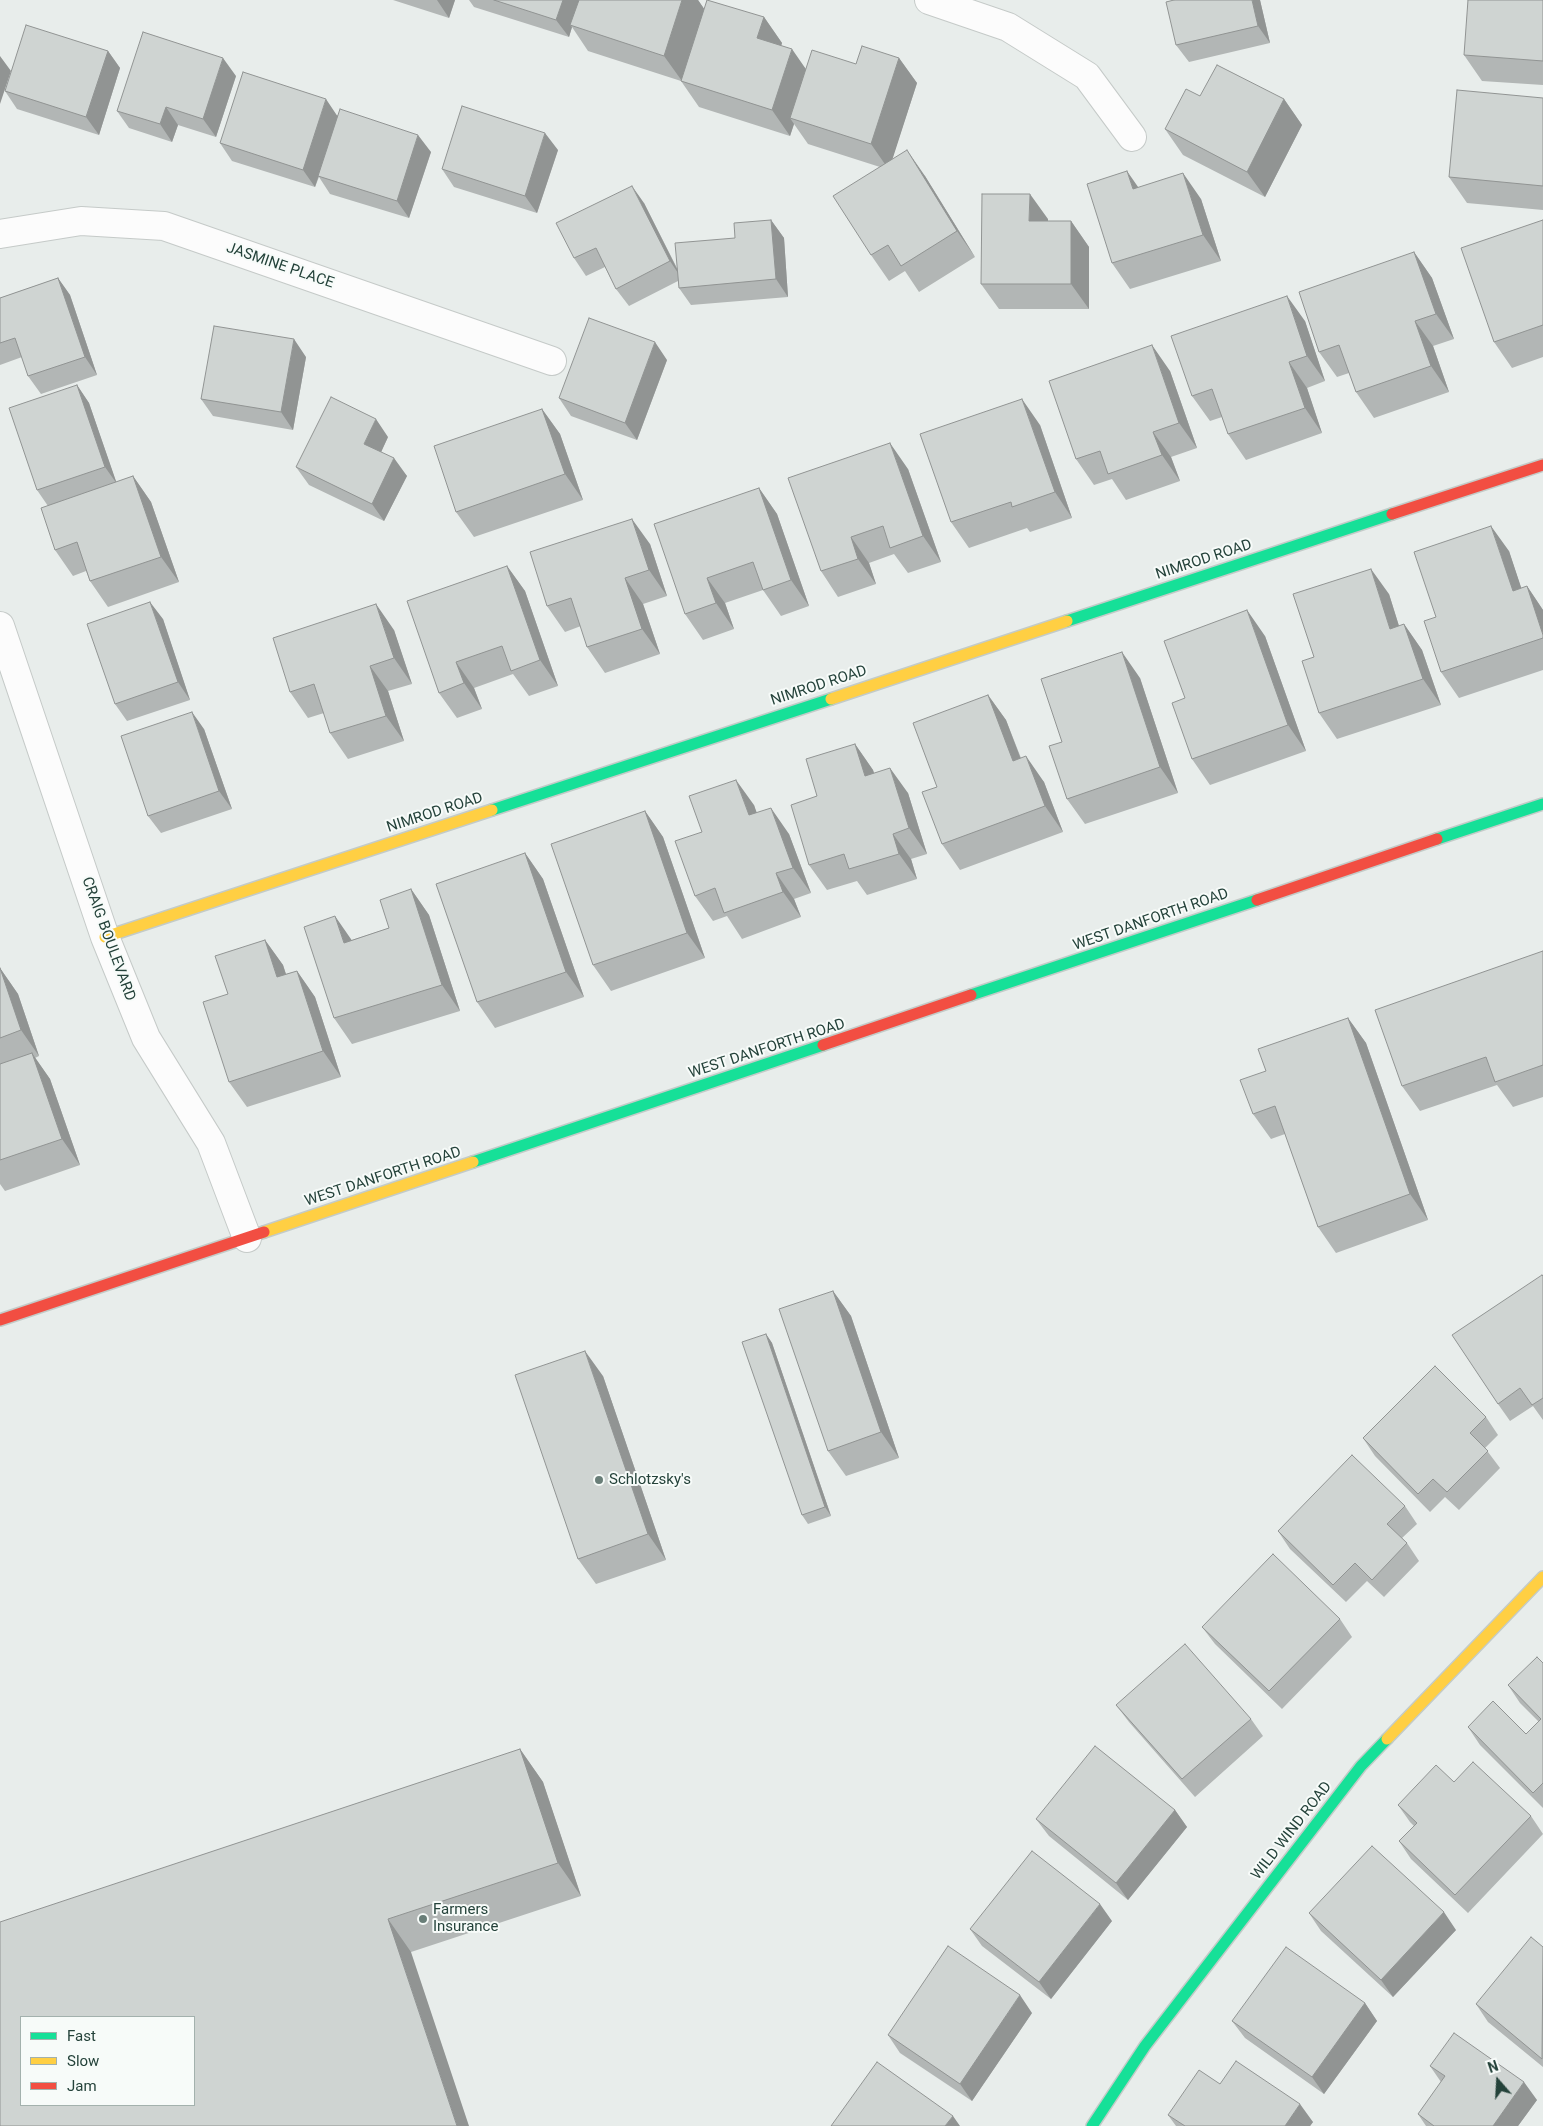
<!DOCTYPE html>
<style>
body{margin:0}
#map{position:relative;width:1543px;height:2126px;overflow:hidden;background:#e8edeb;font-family:Roboto,sans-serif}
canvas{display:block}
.legend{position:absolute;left:20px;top:2016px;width:175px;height:90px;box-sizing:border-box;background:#f7fbf9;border:1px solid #a3b1ad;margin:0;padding:6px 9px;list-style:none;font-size:15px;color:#24423a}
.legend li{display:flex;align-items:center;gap:10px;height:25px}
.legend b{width:25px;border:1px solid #a3b1ad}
.north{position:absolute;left:1473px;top:2056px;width:50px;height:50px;-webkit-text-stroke:4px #f7fbf9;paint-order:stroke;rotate:341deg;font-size:14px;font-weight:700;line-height:20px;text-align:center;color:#24423a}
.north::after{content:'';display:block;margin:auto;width:18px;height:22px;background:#24423a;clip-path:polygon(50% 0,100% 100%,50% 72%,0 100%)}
</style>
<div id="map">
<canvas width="1543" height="2126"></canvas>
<ul class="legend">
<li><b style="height:6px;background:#16e098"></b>Fast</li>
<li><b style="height:6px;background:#ffcf43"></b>Slow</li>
<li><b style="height:6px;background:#f24e42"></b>Jam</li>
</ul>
<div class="north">N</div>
</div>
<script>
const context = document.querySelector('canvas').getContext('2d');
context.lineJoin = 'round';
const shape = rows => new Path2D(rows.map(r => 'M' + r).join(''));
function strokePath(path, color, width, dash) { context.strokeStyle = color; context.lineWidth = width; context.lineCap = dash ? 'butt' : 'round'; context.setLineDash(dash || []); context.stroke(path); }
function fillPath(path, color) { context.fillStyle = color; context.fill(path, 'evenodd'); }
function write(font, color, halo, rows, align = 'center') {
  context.font = font + ' Roboto,sans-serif'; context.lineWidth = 4; context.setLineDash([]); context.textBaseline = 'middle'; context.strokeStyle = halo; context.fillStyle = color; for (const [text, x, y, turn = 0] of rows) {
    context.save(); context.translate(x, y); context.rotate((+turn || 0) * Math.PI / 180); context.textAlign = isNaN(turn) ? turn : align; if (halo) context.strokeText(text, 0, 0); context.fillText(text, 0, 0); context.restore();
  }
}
const street = shape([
 [929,0,1008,27,1087,76,1132,137],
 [0,234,81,221,164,226,552,361],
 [0,626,105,937,146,1038,211,1143,247,1238]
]);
const fast = shape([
 [1067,621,1392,514],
 [492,810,831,699],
 [1437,839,1543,804],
 [971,995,1257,900],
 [473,1162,823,1045],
 [1092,2126,1145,2046,1361,1766,1387,1739]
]);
const slow = shape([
 [831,699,1067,621],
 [105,937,492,810],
 [264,1232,473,1162],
 [1387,1739,1543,1577]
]);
const jam = shape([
 [1392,514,1543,465],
 [1257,900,1437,839],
 [823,1045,971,995],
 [0,1320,264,1232]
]);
const wall = shape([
 [393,0,455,0,449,18],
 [469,0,698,0,704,9,764,17,782,43,781,46,806,69,856,64,899,58,917,83,892,159,925,176,975,257,919,292,905,271,889,281,871,255,880,167,808,144,794,124,790,136,699,107,681,81,588,51,572,27,569,37,474,7],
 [1260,0,1270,43,1189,62,1176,45],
 [1543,0,1543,85,1482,81,1464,55],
 [108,51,120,68,99,135,17,109,5,91],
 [236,76,216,137,178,125,172,142,129,128,117,111],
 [1200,96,1284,99,1302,125,1265,197,1183,155,1165,129],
 [1543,98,1543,210,1467,203,1449,177],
 [338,115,431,152,409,218,330,194,319,177,315,187,232,161,220,143],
 [558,150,537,213,454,187,442,169],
 [1138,187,1201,199,1221,261,1130,289,1112,263],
 [644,203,677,268,771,220,784,238,788,297,691,305,679,288,678,281,629,306,616,289,605,267,586,276,574,258],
 [1048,219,1048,221,1071,221,1089,247,1089,309,999,309,981,284],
 [1543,220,1543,357,1512,368,1494,342],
 [1414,252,1432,278,1454,339,1433,346,1449,392,1374,418,1356,392,1349,373,1337,377,1319,352],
 [58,278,70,295,97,375,41,394,28,376,22,357,0,365,0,298],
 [1305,321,1325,381,1307,388,1322,433,1246,460,1228,434,1222,417,1210,421,1192,396],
 [306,357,293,430,213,416,201,399],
 [667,360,637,440,571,416,559,398],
 [1170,371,1197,448,1171,457,1180,481,1126,500,1112,479,1094,485,1076,459],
 [77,385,89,403,116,482,133,476,151,502,179,582,108,607,90,581,86,571,73,576,55,550,48,506,37,490],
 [542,409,560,434,583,500,474,537,456,512],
 [1040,425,1072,518,1030,532,1027,528,969,548,951,522],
 [388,437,381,452,407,476,384,521,309,485,296,467],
 [908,469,941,562,908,573,894,554,869,563,876,584,838,597,821,571],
 [759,488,777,514,809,606,781,616,763,590,725,603,734,629,703,640,685,614],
 [650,544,667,596,643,604,660,654,605,673,587,647,581,626,565,632,547,606],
 [1509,551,1521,588,1527,586,1543,610,1543,670,1459,698,1441,672,1436,617],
 [507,566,525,591,558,686,529,696,513,674,474,688,482,709,457,718,439,693],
 [1389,594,1399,626,1404,624,1422,650,1441,705,1337,739,1319,713,1314,657],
 [163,619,190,700,127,721,115,704],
 [394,630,412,684,388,691,404,741,348,759,330,733,324,713,308,718,290,692],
 [1265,636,1306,751,1210,785,1192,759,1185,698],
 [1140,678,1178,793,1085,824,1067,799,1062,742],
 [988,695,1006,720,1021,758,1044,782,1063,832,960,870,942,844,937,787],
 [204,729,232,809,161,833,148,816],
 [855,744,873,770,874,773,908,793,927,854,911,859,917,879,867,895,857,881,827,890,809,865,817,796],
 [754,805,756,813,789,834,811,893,794,899,801,917,742,939,727,916,713,921,695,896,702,832],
 [645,811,663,837,705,958,611,991,593,965],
 [525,853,543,879,584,997,495,1028,477,1002],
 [411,889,429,915,460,1011,352,1044,334,1018,352,940,389,928],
 [265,940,283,965,286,974,297,971,315,997,341,1077,247,1107,229,1082,228,994],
 [1543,951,1543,1097,1513,1107,1497,1085,1420,1111,1402,1086],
 [0,968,18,994,39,1056,35,1058,50,1079,80,1165,5,1191,0,1184],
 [1348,1018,1366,1043,1428,1220,1336,1253,1318,1227,1285,1134,1271,1139,1253,1114,1266,1071],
 [1543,1276,1543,1420,1533,1406,1510,1421,1498,1404],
 [833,1291,851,1316,899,1458,846,1476,828,1451],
 [766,1334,772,1343,831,1516,808,1524,802,1515],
 [603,1376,666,1560,596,1584,578,1559],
 [1486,1417,1498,1435,1485,1448,1500,1468,1459,1510,1445,1497,1430,1512,1375,1456,1363,1438],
 [1405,1506,1417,1524,1402,1538,1407,1543,1419,1561,1384,1597,1367,1581,1346,1602,1290,1549,1278,1531],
 [1340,1619,1352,1637,1282,1709,1215,1644,1202,1627],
 [1543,1663,1543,1808,1480,1745,1468,1727,1526,1734,1539,1722,1520,1703,1508,1685],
 [1116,1705,1251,1719,1263,1736,1195,1797,1129,1722],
 [520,1749,543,1782,581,1896,411,1952,0,2126],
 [1398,1805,1531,1816,1543,1834,1468,1913,1411,1859,1399,1841,1414,1826,1410,1822],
 [1175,1810,1187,1827,1128,1900,1049,1836,1036,1819],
 [1309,1913,1456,1930,1393,1997,1321,1931],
 [1112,1921,1051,1999,982,1946,970,1929],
 [1543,1947,1543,2067,1488,2022,1476,2004],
 [1365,2003,1377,2021,1324,2094,1245,2038,1232,2021],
 [1032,2013,972,2101,900,2053,888,2035],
 [1430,2066,1537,2100,1518,2126,1426,2126,1418,2114,1441,2082],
 [1220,2084,1313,2122,1310,2126,1176,2126,1168,2115]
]);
const shadedWall = shape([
 [437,0,455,0,449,18],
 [563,0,581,0,570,25,572,27,569,37,556,20],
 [682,0,698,0,705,10,682,81,664,56],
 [1252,0,1260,0,1270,43,1258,26],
 [764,17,782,43,775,64,757,38],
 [792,49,810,75,790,118,794,124,790,136,772,110],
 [108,51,120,68,99,135,86,117],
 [0,56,11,71,0,104],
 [223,58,236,76,216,137,203,119],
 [899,58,917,83,889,170,871,144],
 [326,99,338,117,315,187,303,170],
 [1284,99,1302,125,1265,197,1247,172],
 [166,107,178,125,172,142,160,124],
 [545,133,558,150,537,213,525,196],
 [418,135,431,152,409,218,397,201],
 [907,150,925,176,975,257,957,231],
 [1127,171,1145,197,1133,189],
 [1183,173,1201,199,1221,261,1203,235],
 [632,186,644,203,682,279,670,261],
 [1030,194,1048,219,1047,247,1029,221],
 [771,220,784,238,788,297,776,279],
 [1071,221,1089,247,1089,309,1071,284],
 [1414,252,1432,278,1454,339,1436,314],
 [58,278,70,295,97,375,85,357],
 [1287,296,1305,321,1325,381,1307,356],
 [1415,321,1433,346,1449,392,1431,366],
 [294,339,306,357,293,430,281,412],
 [655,342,667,360,637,440,625,423],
 [1152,345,1170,371,1197,448,1179,423],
 [1289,362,1307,388,1322,433,1305,408],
 [77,385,89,403,117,484,105,467],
 [1022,399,1040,425,1072,518,1055,492],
 [542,409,560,434,583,500,565,474],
 [376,419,388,437,377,461,364,444],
 [1153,432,1171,457,1180,481,1162,455],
 [890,443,908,469,941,562,923,536],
 [394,458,407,476,384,521,372,504],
 [133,476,151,502,179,582,161,557],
 [759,488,777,514,809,606,791,580],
 [632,519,650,544,667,596,649,570],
 [1491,526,1509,551,1531,617,1513,591],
 [851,537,869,563,876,584,858,559],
 [507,566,525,591,558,686,540,660],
 [1371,569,1389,594,1408,655,1390,629],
 [625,578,643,604,660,654,642,629],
 [707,578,725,603,734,629,716,603],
 [1527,586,1543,610,1543,635],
 [150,602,163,619,190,700,178,682],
 [376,604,394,630,412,684,394,658],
 [1247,610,1265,636,1306,751,1288,725],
 [1404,624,1422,650,1441,705,1423,679],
 [1122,652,1140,678,1178,793,1160,767],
 [456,662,474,688,482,709,464,683],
 [370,666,388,691,404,741,386,716],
 [988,695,1006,720,1031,786,1013,761],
 [192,712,204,729,232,809,219,791],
 [855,744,873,770,883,801,865,776],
 [1026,756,1044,782,1063,832,1045,806],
 [890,768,908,793,927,854,909,828],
 [736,780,754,805,767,841,749,815],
 [771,808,789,834,811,893,793,868],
 [645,811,663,837,705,958,687,933],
 [893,834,911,859,917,879,899,854],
 [525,853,543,879,584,997,566,972],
 [776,873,794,899,801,917,783,892],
 [411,889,429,915,460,1011,442,985],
 [335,916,353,942,344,943],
 [265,940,283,965,295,1003,277,977],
 [0,968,18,994,39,1056,21,1030],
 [297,971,315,997,341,1077,323,1051],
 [1348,1018,1366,1043,1428,1220,1410,1194],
 [32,1053,50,1079,80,1165,62,1139],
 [833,1291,851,1316,899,1458,881,1432],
 [766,1334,772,1343,831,1516,825,1507],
 [585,1351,603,1376,666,1560,648,1534],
 [520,1749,543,1782,581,1896,558,1863],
 [1175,1810,1187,1827,1128,1900,1116,1883],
 [1100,1904,1112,1921,1051,1999,1039,1982],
 [1444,1912,1456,1930,1393,1997,1381,1980],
 [388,1919,411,1952,469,2126,457,2126],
 [1020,1995,1032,2013,972,2101,960,2084],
 [1365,2003,1377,2021,1324,2094,1312,2077],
 [1524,2082,1537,2100,1518,2126,1493,2126],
 [1300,2104,1313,2122,1310,2126,1285,2126],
 [953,2116,960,2126,945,2126]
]);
const building = shape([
 [494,0,563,0,556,20,494,0],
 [579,0,682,0,664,56,570,25,579,0],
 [707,0,764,17,757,38,792,49,772,110,681,81,707,0],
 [1174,0,1252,0,1258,26,1176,45,1166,2,1174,0],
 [1468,0,1543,0,1543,61,1464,55,1468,0],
 [26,25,108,51,86,117,5,91,26,25],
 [143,32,223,58,203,119,166,107,160,124,117,111,143,32],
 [862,46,899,58,871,144,790,118,812,50,856,64,862,46],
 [1217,65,1284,99,1247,172,1165,129,1186,89,1200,96,1217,65],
 [243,72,326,99,303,170,220,143,243,72],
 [1457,90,1543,98,1543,186,1449,177,1457,90],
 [462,106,545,133,525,196,442,169,462,106],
 [340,109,418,135,397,201,318,176,340,109],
 [907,150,957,231,901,266,888,245,871,255,833,196,907,150],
 [1127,171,1133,189,1183,173,1203,235,1112,263,1087,184,1127,171],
 [632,186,670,261,616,289,596,248,574,258,556,223,632,186],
 [982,194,1030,194,1029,221,1071,221,1071,284,981,284,982,194],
 [771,220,776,279,679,288,675,243,735,238,734,223,771,220],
 [1543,220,1543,325,1494,342,1461,248,1543,220],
 [1414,252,1436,314,1415,321,1431,366,1356,392,1339,345,1319,352,1299,292,1414,252],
 [58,278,85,357,28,376,15,338,0,343,0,298,58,278],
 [1287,296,1307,356,1289,362,1305,408,1228,434,1212,389,1192,396,1171,336,1287,296],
 [589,318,655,342,625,423,559,398,589,318],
 [214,326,294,339,281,412,201,399,214,326],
 [1152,345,1179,423,1153,432,1162,455,1108,474,1100,451,1076,459,1049,381,1152,345],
 [77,385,105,467,37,490,9,408,77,385],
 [331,397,376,419,364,444,394,458,372,504,296,467,331,397],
 [1022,399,1055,492,1012,507,1011,502,951,522,920,434,1022,399],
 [542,409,565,474,456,512,434,446,542,409],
 [890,443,923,536,890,548,883,526,851,537,858,559,821,571,788,478,890,443],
 [133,476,161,557,90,581,77,542,55,550,41,508,133,476],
 [759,488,791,580,763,590,753,562,707,578,716,603,685,614,654,524,759,488],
 [632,519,649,570,625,578,642,629,587,647,571,598,547,606,530,552,632,519],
 [1491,526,1513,591,1527,586,1543,635,1543,638,1441,672,1424,621,1436,617,1414,552,1491,526],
 [507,566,540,660,511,671,502,646,456,662,464,683,439,693,407,601,507,566],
 [1371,569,1390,629,1404,624,1423,679,1319,713,1302,661,1314,657,1293,594,1371,569],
 [150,602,178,682,115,704,87,624,150,602],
 [376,604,394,658,370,666,386,716,330,733,314,684,290,692,273,638,376,604],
 [1247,610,1288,725,1192,759,1172,703,1185,698,1164,641,1247,610],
 [1122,652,1160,767,1067,799,1049,746,1062,742,1041,679,1122,652],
 [988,695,1013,761,1026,756,1045,806,942,844,922,792,937,787,913,723,988,695],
 [192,712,219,791,148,816,121,736,192,712],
 [855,744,865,776,890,768,909,828,893,834,899,854,849,869,844,854,809,865,791,805,817,796,806,759,855,744],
 [736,780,749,815,771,808,793,868,776,873,783,892,724,913,715,888,695,896,675,841,702,832,689,796,736,780],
 [645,811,687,933,593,965,551,844,645,811],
 [525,853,566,972,477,1002,436,884,525,853],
 [411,889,442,985,334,1018,304,927,335,916,344,943,389,928,380,900,411,889],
 [265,940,277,977,297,971,323,1051,229,1082,203,1002,228,994,215,956,265,940],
 [1543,951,1543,1065,1495,1082,1486,1057,1402,1086,1375,1010,1543,951],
 [0,968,21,1030,0,1038,0,968],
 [1348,1018,1410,1194,1318,1227,1275,1106,1253,1114,1240,1080,1266,1071,1258,1049,1348,1018],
 [32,1053,62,1139,0,1160,0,1064,32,1053],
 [1542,1275,1543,1276,1543,1398,1532,1405,1520,1388,1498,1404,1452,1335,1542,1275],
 [833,1291,881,1432,828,1451,779,1309,833,1291],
 [766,1334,825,1507,802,1515,742,1342,766,1334],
 [585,1351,648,1534,578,1559,515,1375,585,1351],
 [1435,1366,1486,1417,1470,1433,1488,1451,1447,1492,1433,1479,1418,1494,1363,1438,1435,1366],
 [1352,1455,1405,1506,1387,1524,1407,1543,1372,1580,1355,1563,1333,1585,1278,1531,1352,1455],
 [1273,1554,1340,1619,1269,1691,1202,1627,1273,1554],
 [1185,1644,1251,1719,1182,1779,1116,1705,1185,1644],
 [1537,1657,1543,1663,1543,1783,1533,1793,1468,1727,1493,1701,1526,1734,1541,1719,1508,1685,1537,1657],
 [1095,1746,1175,1810,1116,1883,1036,1819,1095,1746],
 [520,1749,558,1863,388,1919,457,2126,0,2126,0,1922,520,1749],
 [21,2017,194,2017,194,2105,21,2105,21,2017],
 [1473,1762,1531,1816,1455,1895,1399,1841,1417,1823,1398,1805,1436,1765,1454,1782,1473,1762],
 [1372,1846,1444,1912,1381,1980,1309,1913,1372,1846],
 [1032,1851,1100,1904,1039,1982,970,1929,1032,1851],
 [1531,1937,1543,1947,1542,2059,1476,2004,1531,1937],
 [948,1946,1020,1995,960,2084,888,2035,948,1946],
 [1286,1947,1365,2003,1312,2077,1232,2021,1286,1947],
 [1454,2033,1524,2082,1493,2126,1434,2126,1418,2114,1445,2076,1430,2066,1454,2033],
 [1236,2061,1300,2104,1285,2126,1185,2126,1168,2115,1199,2070,1220,2084,1236,2061],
 [877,2062,953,2116,945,2126,831,2126,877,2062]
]);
const markers = [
 [599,1480,5,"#697e78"],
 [423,1919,5,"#697e78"]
];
const streetNames = [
 ["JASMINE PLACE",280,266,19],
 ["NIMROD ROAD",1204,560,-18],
 ["NIMROD ROAD",819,686,-18],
 ["NIMROD ROAD",435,813,-18],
 ["WEST DANFORTH ROAD",1151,920,-19],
 ["CRAIG BOULEVARD",108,939,70],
 ["WEST DANFORTH ROAD",767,1049,-18],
 ["WEST DANFORTH ROAD",383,1177,-18],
 ["WILD WIND ROAD",1292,1831,-52]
];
const poiNames = [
 ["Schlotzsky's",609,1480],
 ["Farmers",433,1910],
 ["Insurance",433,1927]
];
strokePath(street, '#c5cac8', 30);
strokePath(fast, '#c3cbc8', 14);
strokePath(slow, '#c3cbc8', 14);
strokePath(jam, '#c3cbc8', 14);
strokePath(street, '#fcfcfc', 28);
strokePath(fast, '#16e098', 11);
strokePath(slow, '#ffcf43', 11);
strokePath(jam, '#f24e42', 11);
fillPath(wall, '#b2b6b5');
fillPath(shadedWall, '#919493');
fillPath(building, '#cfd4d2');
strokePath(building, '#919493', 1);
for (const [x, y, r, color] of markers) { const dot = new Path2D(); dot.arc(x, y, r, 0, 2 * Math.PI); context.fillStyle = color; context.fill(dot); strokePath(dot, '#f7fbf9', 2); }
write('15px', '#24423a', '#f7fbf9', streetNames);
write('15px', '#24423a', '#f7fbf9', poiNames, 'left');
</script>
